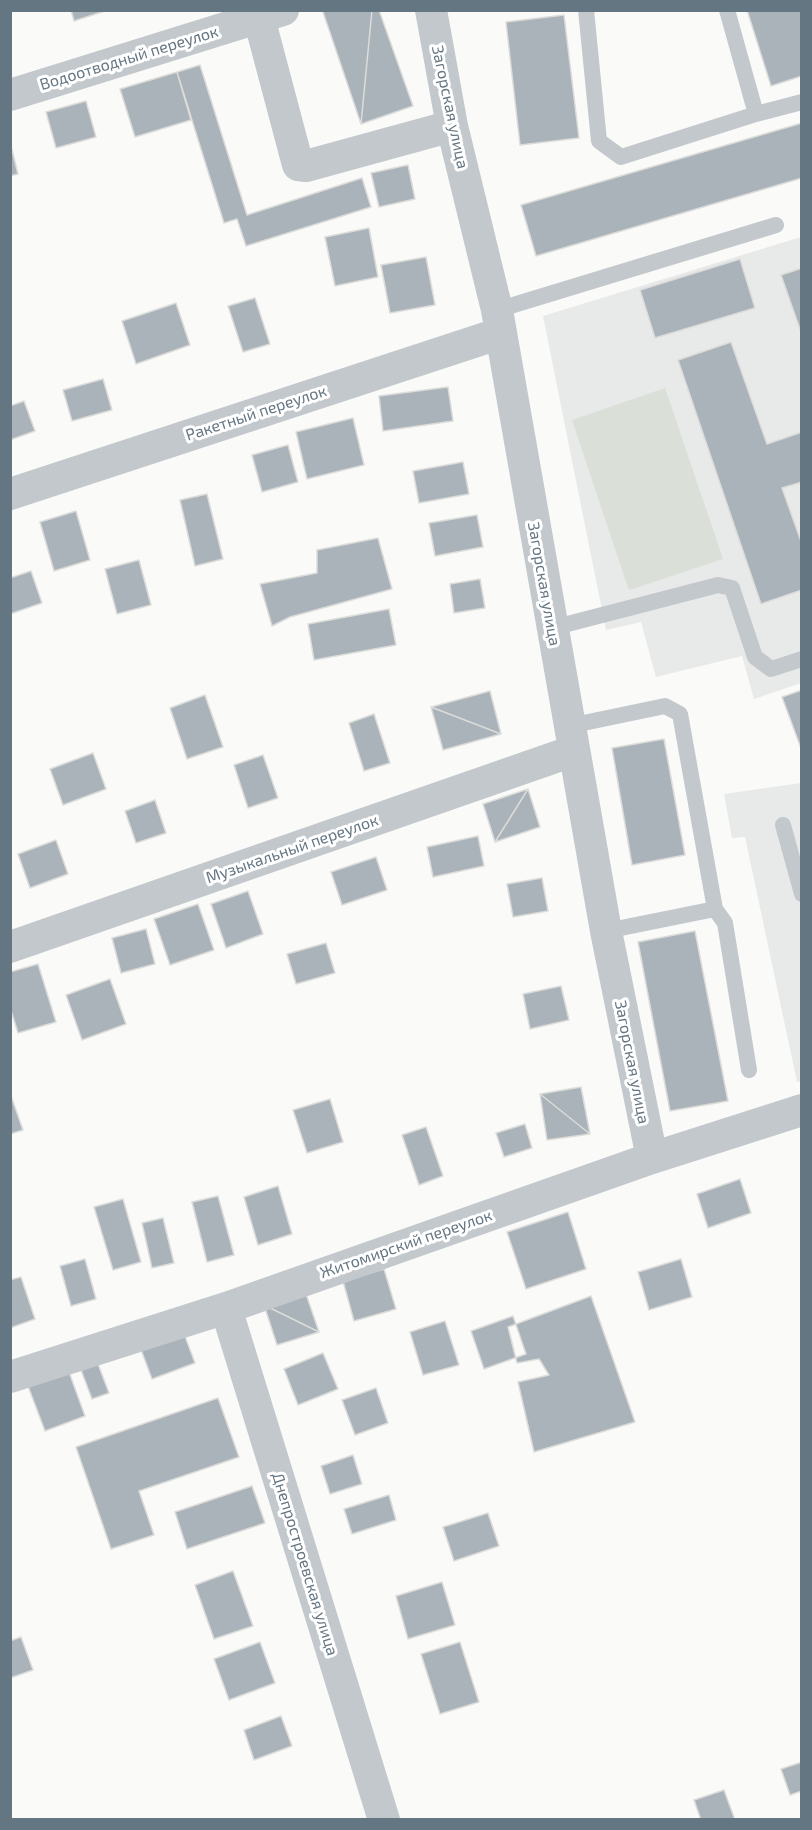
<!DOCTYPE html>
<meta charset="utf-8">
<style>
body{margin:0}
#map{position:relative;width:812px;height:1830px;overflow:hidden;background:#fafaf8;font-family:"Exo 2",sans-serif}
canvas{display:block}
.frame{position:absolute;inset:0;border:12px solid #657683;pointer-events:none}
</style>
<div id="map">
<canvas width="812" height="1830"></canvas>
<div class="frame"></div>
</div>
<script>
const context = document.querySelector('canvas').getContext('2d');
context.lineJoin = 'round';
function fillPath(path, color) { context.fillStyle = color; context.fill(path, 'evenodd'); }
const shape = rows => new Path2D(rows.map(r => 'M' + r).join(''));
function strokePath(path, color, width, dash) { context.strokeStyle = color; context.lineWidth = width; context.lineCap = dash ? 'butt' : 'round'; context.setLineDash(dash || []); context.stroke(path); }
function write(font, color, halo, rows, align = 'center') {
  context.font = font + ' "Exo 2",sans-serif'; context.lineWidth = 6; context.setLineDash([]); context.textBaseline = 'middle'; context.strokeStyle = halo; context.fillStyle = color; for (const [text, x, y, turn = 0] of rows) {
    context.save(); context.translate(x, y); context.rotate((+turn || 0) * Math.PI / 180); context.textAlign = isNaN(turn) ? turn : align; if (halo) context.strokeText(text, 0, 0); context.fillText(text, 0, 0); context.restore();
  }
}
const built = shape([
 [801,237,801,683,754,699,742,656,656,677,641,622,606,630,543,316],
 [801,783,802,1081,797,1082,745,837,732,838,724,794]
]);
const green = shape([
 [665,388,723,559,629,590,572,420]
]);
const building = shape([
 [71,10,108,10,74,21,71,10],
 [328,10,372,10,361,124,323,12,328,10],
 [372,10,379,10,413,106,361,124,372,10],
 [747,10,802,10,802,76,771,86,747,10],
 [564,15,579,138,520,145,506,22,564,15],
 [200,65,247,215,362,178,371,207,246,246,237,219,224,223,177,72,200,65],
 [177,72,191,120,135,137,120,89,177,72],
 [86,101,96,137,56,148,46,112,86,101],
 [802,123,802,178,536,256,521,205,802,123],
 [10,142,18,174,10,176,10,142],
 [408,165,415,199,379,207,371,173,408,165],
 [369,228,378,277,335,286,325,237,369,228],
 [426,257,435,305,390,313,381,265,426,257],
 [740,259,755,308,655,338,640,290,740,259],
 [802,268,802,335,781,275,802,268],
 [255,298,270,344,243,352,228,306,255,298],
 [176,303,190,345,136,364,122,321,176,303],
 [731,342,767,444,802,432,802,482,782,488,802,544,802,590,761,604,678,360,731,342],
 [103,379,112,410,72,421,63,390,103,379],
 [448,387,453,421,383,431,379,396,448,387],
 [24,401,35,431,10,440,10,406,24,401],
 [353,418,364,465,307,479,296,432,353,418],
 [288,445,298,482,262,492,252,455,288,445],
 [463,462,469,494,419,503,413,471,463,462],
 [207,494,223,559,195,566,180,500,207,494],
 [76,511,90,560,54,571,40,522,76,511],
 [477,515,483,547,435,556,429,523,477,515],
 [378,538,392,589,290,617,272,626,260,584,317,573,317,550,378,538],
 [139,560,151,605,117,614,105,569,139,560],
 [31,571,42,603,10,614,10,578,31,571],
 [480,579,485,608,454,613,450,584,480,579],
 [389,609,396,645,314,660,308,624,389,609],
 [802,690,802,751,782,697,802,690],
 [490,691,501,734,431,707,490,691],
 [205,695,223,747,187,759,170,708,205,695],
 [431,707,501,734,443,750,431,707],
 [374,714,390,763,364,771,349,723,374,714],
 [664,739,685,855,632,865,612,748,664,739],
 [93,753,106,789,63,805,50,769,93,753],
 [263,755,278,798,248,808,234,765,263,755],
 [528,789,540,827,495,842,528,789],
 [528,789,495,842,483,804,528,789],
 [155,800,166,833,136,843,125,811,155,800],
 [478,836,484,866,433,877,427,847,478,836],
 [56,840,68,874,30,888,18,854,56,840],
 [376,857,387,890,342,905,331,872,376,857],
 [542,878,548,911,513,917,507,884,542,878],
 [248,891,263,934,226,948,211,904,248,891],
 [198,904,214,950,170,965,154,919,198,904],
 [146,929,155,964,121,973,112,938,146,929],
 [695,931,728,1101,670,1111,638,942,695,931],
 [326,943,335,973,296,984,287,954,326,943],
 [38,964,56,1022,18,1033,10,1007,10,972,38,964],
 [110,979,126,1024,82,1040,66,995,110,979],
 [561,986,569,1020,530,1029,523,994,561,986],
 [581,1087,590,1134,540,1094,581,1087],
 [10,1093,23,1130,10,1134,10,1093],
 [540,1094,590,1134,547,1140,540,1094],
 [330,1099,343,1142,307,1153,293,1110,330,1099],
 [525,1124,532,1148,504,1157,496,1133,525,1124],
 [426,1127,443,1176,419,1185,402,1135,426,1127],
 [740,1179,751,1213,708,1228,697,1194,740,1179],
 [278,1186,292,1234,258,1245,244,1197,278,1186],
 [218,1196,234,1255,207,1262,192,1202,218,1196],
 [123,1199,141,1262,113,1270,94,1207,123,1199],
 [568,1212,586,1269,526,1289,507,1232,568,1212],
 [163,1218,174,1263,152,1268,142,1223,163,1218],
 [85,1259,96,1299,71,1306,60,1266,85,1259],
 [681,1259,692,1297,649,1310,638,1272,681,1259],
 [384,1269,396,1309,354,1321,343,1281,384,1269],
 [21,1277,35,1319,10,1328,10,1280,21,1277],
 [305,1291,319,1332,264,1305,305,1291],
 [591,1296,635,1422,534,1452,518,1382,549,1375,539,1359,517,1363,508,1327,591,1296],
 [264,1305,319,1332,277,1345,264,1305],
 [513,1316,526,1354,484,1369,471,1331,513,1316],
 [445,1321,459,1365,423,1375,410,1332,445,1321],
 [183,1331,195,1363,152,1379,140,1347,183,1331],
 [323,1353,338,1389,298,1405,284,1369,323,1353],
 [98,1364,109,1393,92,1399,81,1370,98,1364],
 [69,1372,85,1416,45,1431,28,1386,69,1372],
 [376,1388,388,1423,355,1435,342,1400,376,1388],
 [218,1398,239,1457,139,1491,154,1535,111,1549,76,1447,218,1398],
 [353,1455,362,1484,330,1494,321,1466,353,1455],
 [252,1486,265,1523,187,1549,175,1512,252,1486],
 [389,1495,396,1520,352,1534,344,1509,389,1495],
 [488,1513,499,1546,454,1561,443,1527,488,1513],
 [233,1571,253,1626,214,1639,195,1585,233,1571],
 [442,1582,455,1625,408,1639,396,1596,442,1582],
 [21,1637,33,1670,10,1678,10,1641,21,1637],
 [260,1642,275,1683,229,1700,214,1659,260,1642],
 [460,1642,479,1702,440,1714,421,1654,460,1642],
 [281,1716,292,1746,254,1760,244,1730,281,1716],
 [802,1762,802,1791,790,1795,781,1769,802,1762],
 [724,1790,735,1820,701,1820,694,1800,724,1790]
]);
const lane = shape([
 [586,10,599,141,621,157,756,114,802,102],
 [727,10,756,114],
 [497,310,776,225],
 [552,628,718,585,732,588,755,657,771,669,802,659],
 [569,726,665,706,680,714,715,909],
 [783,825,802,894],
 [606,931,715,909,725,923,749,1070]
]);
const street = shape([
 [431,10,452,126,497,310,606,931,652,1158],
 [259,18,298,165,306,166,452,126],
 [10,95,283,10],
 [10,494,501,333],
 [10,947,573,751],
 [226,1308,384,1820],
 [10,1377,226,1308,652,1158,802,1110]
]);
const streetNames = [
 ["Водоотводный переулок",129,58,-17],
 ["Загорская улица",450,107,78],
 ["Ракетный переулок",256,413,-18],
 ["Загорская улица",544,584,80],
 ["Музыкальный переулок",292,849,-19],
 ["Загорская улица",632,1062,79],
 ["Житомирский переулок",406,1244,-19],
 ["Днепростроевская улица",305,1564,73]
];
fillPath(built, '#e8e9e9');
fillPath(green, '#dadfd7');
fillPath(building, '#aab3b9');
strokePath(building, '#dcdcda', 1.5);
strokePath(lane, '#c3c8cc', 16);
strokePath(street, '#c3c8cc', 32);
write('16px', '#657683', '#fff', streetNames);
</script>
